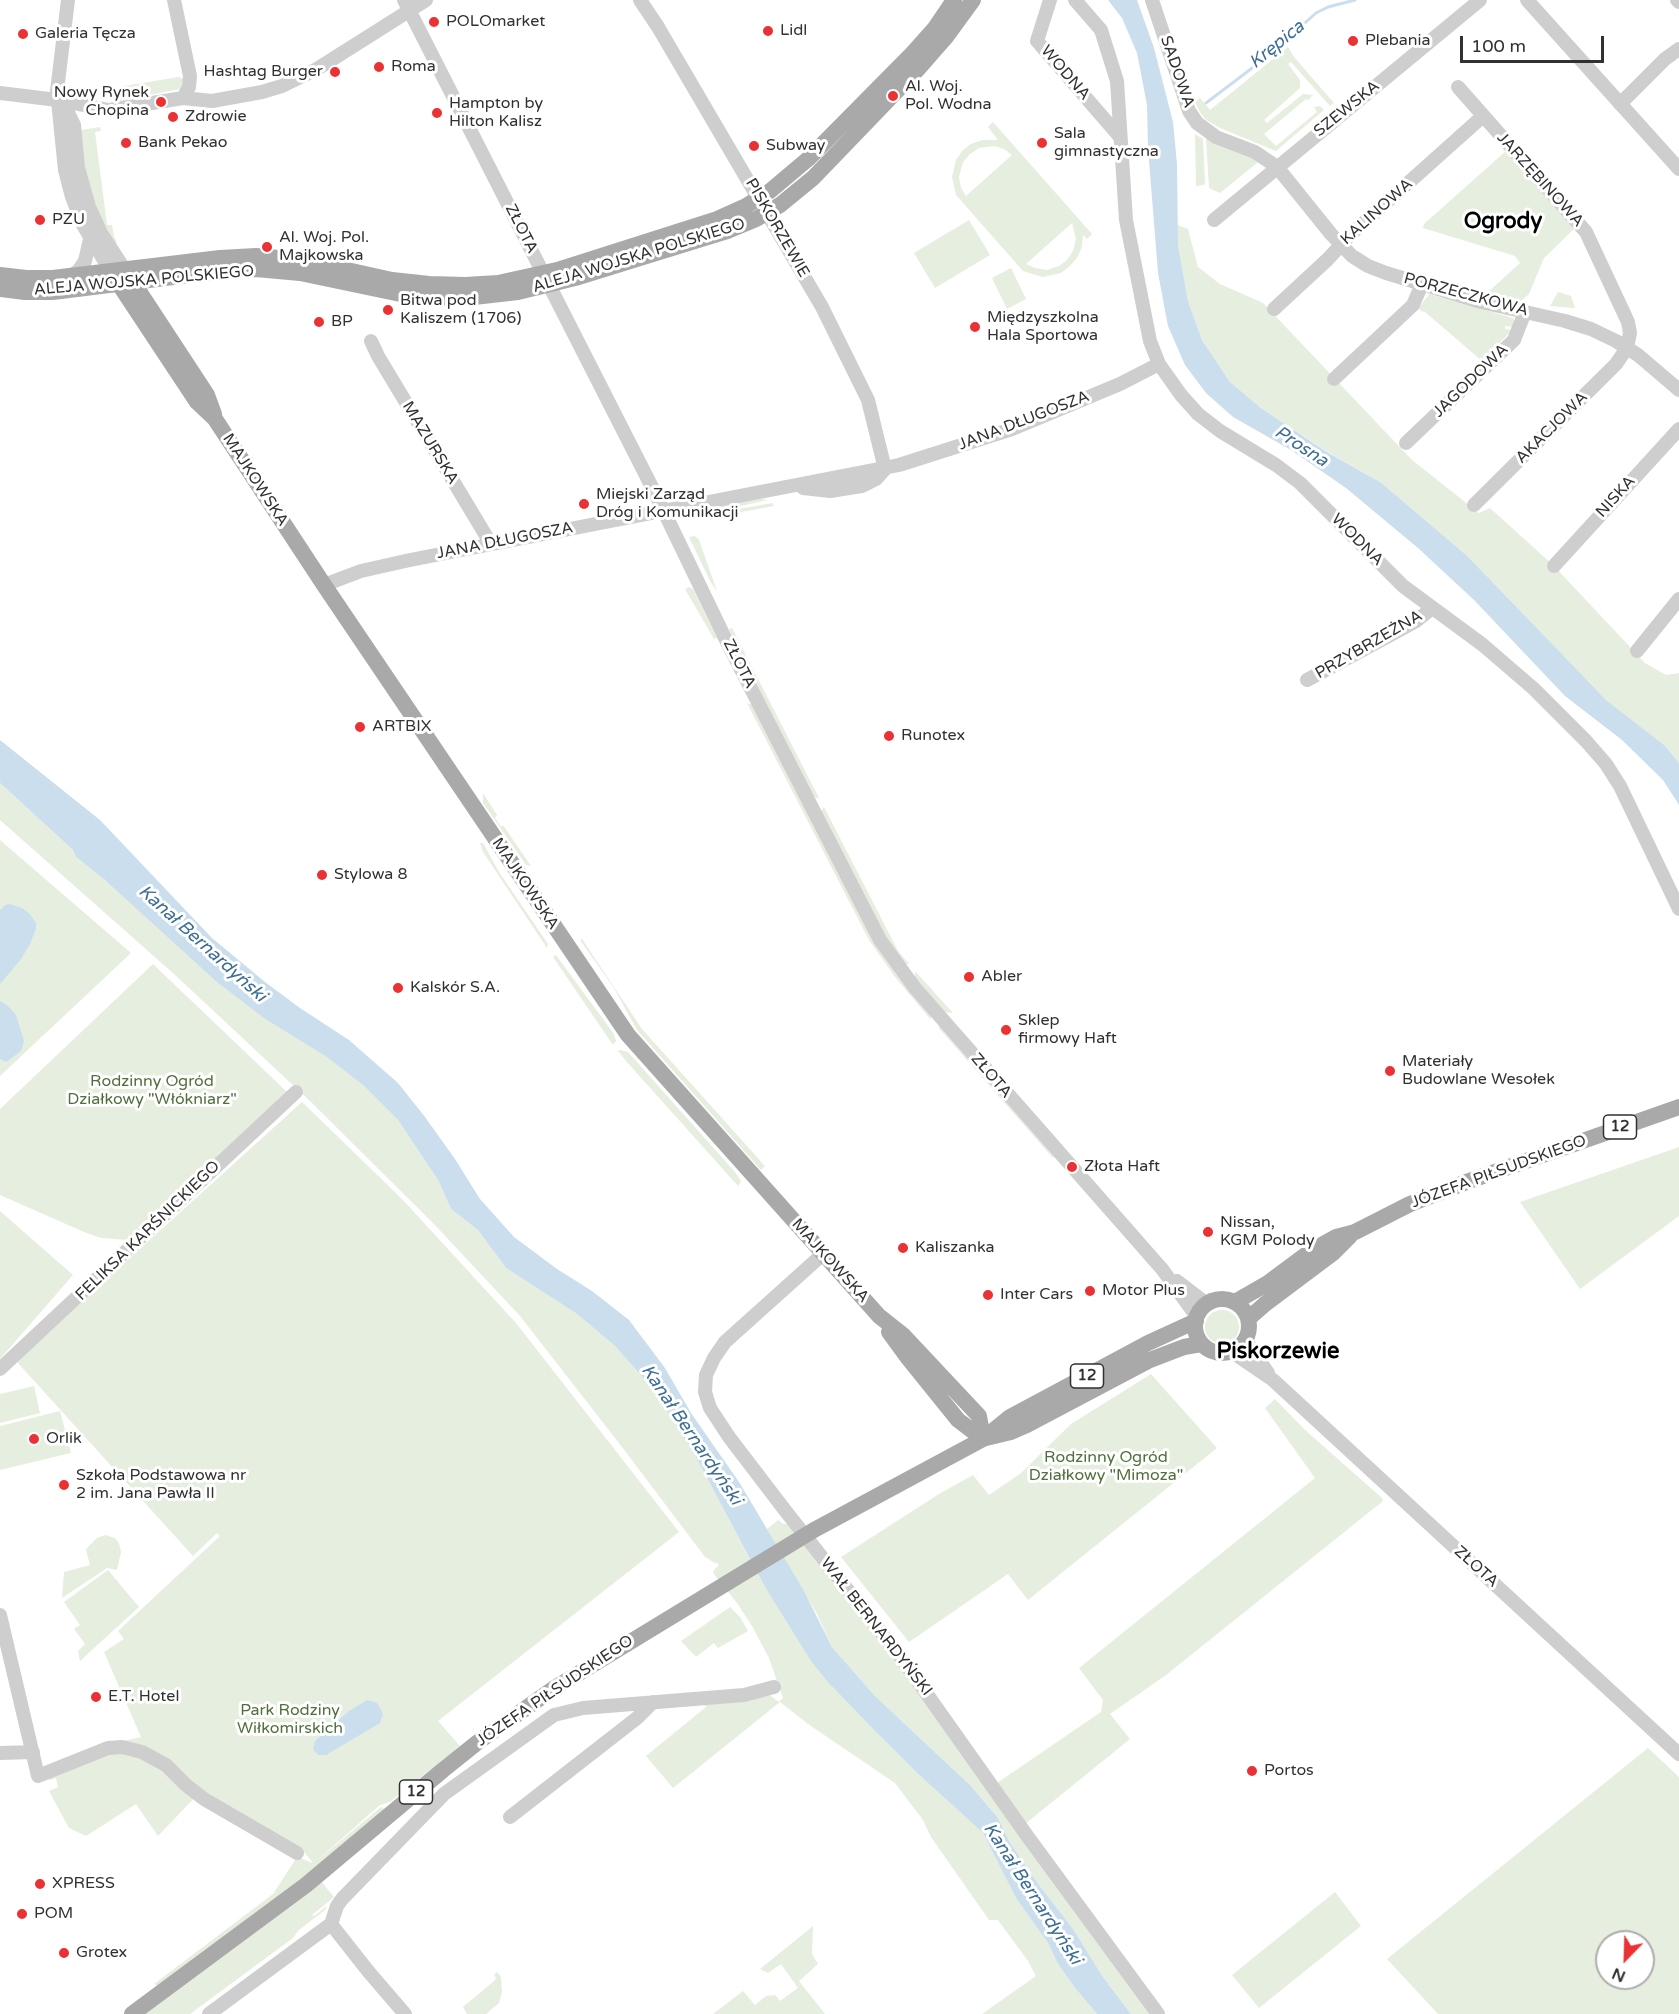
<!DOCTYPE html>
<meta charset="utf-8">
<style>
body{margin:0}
#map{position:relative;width:1679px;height:2014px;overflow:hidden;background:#fff;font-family:"Varela Round",sans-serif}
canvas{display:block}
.north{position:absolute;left:1595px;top:1930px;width:60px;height:60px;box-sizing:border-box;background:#fff;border:2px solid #adadad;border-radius:50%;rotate:203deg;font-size:16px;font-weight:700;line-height:24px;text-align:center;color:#313131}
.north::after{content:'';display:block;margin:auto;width:21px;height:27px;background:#ea3133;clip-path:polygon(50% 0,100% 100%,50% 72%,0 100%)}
.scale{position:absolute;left:1460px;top:36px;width:144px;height:27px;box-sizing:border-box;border:3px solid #313131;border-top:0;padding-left:8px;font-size:18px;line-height:21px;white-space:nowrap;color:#313131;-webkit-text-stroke:4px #fff;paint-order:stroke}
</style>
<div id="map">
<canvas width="1679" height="2014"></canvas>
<div class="north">N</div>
<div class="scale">100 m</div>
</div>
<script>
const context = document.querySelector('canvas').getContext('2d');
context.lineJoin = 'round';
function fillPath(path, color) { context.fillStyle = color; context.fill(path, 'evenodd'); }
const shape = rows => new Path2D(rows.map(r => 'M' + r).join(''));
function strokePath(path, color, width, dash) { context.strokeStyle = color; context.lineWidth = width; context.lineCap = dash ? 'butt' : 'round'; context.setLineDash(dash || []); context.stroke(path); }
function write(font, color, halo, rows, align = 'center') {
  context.font = font + ' "Varela Round",sans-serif'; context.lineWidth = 6; context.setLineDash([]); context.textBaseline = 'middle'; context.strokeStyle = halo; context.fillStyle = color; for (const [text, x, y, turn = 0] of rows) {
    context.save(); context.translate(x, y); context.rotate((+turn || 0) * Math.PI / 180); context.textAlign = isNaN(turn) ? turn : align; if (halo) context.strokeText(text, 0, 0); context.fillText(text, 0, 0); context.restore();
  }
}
const green = shape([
 [1288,47,1294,57,1334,103,1330,106,1291,62,1288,64,1300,80,1300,88,1264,120,1267,123,1303,94,1313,95,1308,100,1306,99,1264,134,1276,146,1317,112,1314,107,1320,106,1324,110,1276,151,1220,128,1206,120,1200,112,1195,102,1200,98,1210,110],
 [179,77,183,79,184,83,180,89,118,101,117,87],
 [993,122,1092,234,1087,239,1083,235,1082,247,1077,258,1070,266,1061,273,1043,277,1023,271,956,195,952,177,956,160,962,151,971,144,982,140,998,140,988,127],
 [994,146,1004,149,1012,155,966,196,961,188,959,177,963,162,970,154,979,148],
 [1072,223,1076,239,1073,251,1067,260,1059,266,1047,270,1035,268,1026,264],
 [100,127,101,131,95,132,107,225,112,225,114,237,117,242,115,244,98,213,84,172,81,130],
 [1195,134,1203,139,1205,184,1203,185,1196,186],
 [1206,138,1258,159,1257,163,1220,193,1209,188],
 [1506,151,1575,228,1544,258,1529,294,1517,304,1486,294,1520,263,1515,256,1423,228,1424,224],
 [969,220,990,255,935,288,914,253],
 [1177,225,1188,229,1198,267,1220,284,1263,303,1412,460,1479,513,1490,508,1554,566,1645,663,1666,675,1679,673,1679,763,1666,748,1606,700,1380,482,1328,452,1261,408,1230,382,1202,340,1188,301,1178,245],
 [1011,268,1026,299,1007,309,992,278],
 [1558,292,1571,296,1575,308,1550,306],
 [1429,294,1513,318,1515,322,1513,327,1505,326,1505,329,1512,330,1482,361,1424,311,1422,312,1419,308],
 [760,499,768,500,704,514,699,513,697,511],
 [772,503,774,506,697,520,701,516],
 [695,536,699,540,717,591,710,581,689,537],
 [689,587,693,589,717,638,714,639,685,589],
 [732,628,819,798,812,797,729,629],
 [747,703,752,705,873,939,900,979,931,1014,931,1020,895,977,869,940],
 [0,783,73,850,76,857,364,1086,398,1120,438,1180,451,1209,478,1230,506,1268,577,1314,615,1346,654,1390,697,1459,765,1587,882,1738,916,1772,983,1833,1016,1898,1048,1943,1058,1964,1075,1988,1097,2014,982,2014,1036,1976,1028,1961,998,1920,989,1920,931,1837,923,1820,895,1783,808,1724,780,1702,673,1788,646,1756,706,1707,705,1705,768,1694,779,1702,783,1698,769,1658,752,1626,737,1603,713,1573,714,1570,719,1565,716,1562,715,1563,705,1557,622,1447,520,1316,434,1224,311,1102,174,974,0,820],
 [483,793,497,815,495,818,501,827,503,825,531,866,526,865,483,803],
 [824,807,898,951,909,964,904,964,882,933,820,813],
 [0,840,131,953,0,1076],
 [480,843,483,843,499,872,548,944,547,948,483,852],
 [582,939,642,1029,765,1166,761,1170,637,1030,614,988,580,940],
 [556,955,614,1034,616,1041,613,1045,553,957],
 [153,964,287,1092,128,1240,101,1238,84,1232,0,1195,0,1109],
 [915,971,953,1013,944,1012,915,978],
 [940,1026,1049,1148,1054,1157,1053,1158,938,1027],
 [620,1050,628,1052,735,1172,741,1181,738,1186,626,1061,618,1051],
 [302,1102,402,1199,516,1323,679,1532,438,1721,460,1746,390,1802,380,1805,313,1864,381,1807,387,1811,318,1869,159,1985,156,1985,154,1984,273,1894,297,1857,313,1863,304,1852,200,1792,158,1836,136,1804,86,1836,69,1828,49,1791,58,1787,56,1778,49,1780,46,1770,97,1747,141,1737,104,1652,124,1639,118,1631,220,1536,217,1533,193,1556,17,1362,59,1322],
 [1679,1147,1679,1216,1580,1289,1520,1202],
 [0,1211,73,1275,0,1359],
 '1205 1327a17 17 0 1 1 34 0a17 17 0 1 1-34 0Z',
 [1151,1374,1217,1448,1028,1600,1008,1574,909,1642,841,1557,939,1494,973,1475,989,1495,1021,1473,1071,1424],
 [34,1386,40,1413,0,1423,0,1394],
 [1275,1399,1304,1429,1382,1498,1383,1501,1166,1675,1110,1714,1130,1739,1025,1824,997,1783,1101,1712,1103,1700,1079,1668,1315,1478,1265,1408],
 [60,1411,71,1453,0,1470,0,1426],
 [778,1520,783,1524,788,1524,800,1542,820,1560,851,1599,1153,2014,1131,2014,1103,1977,1073,1929,1036,1881,1009,1841,998,1818,971,1786,875,1696,832,1647,817,1614,767,1529],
 [105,1535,115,1538,119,1543,121,1552,117,1570,107,1568,62,1598,64,1572,90,1565,86,1550,88,1547,97,1538],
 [108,1570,139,1607,80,1661,78,1651,85,1644,74,1629,80,1625,64,1602],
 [730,1607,740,1617,748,1631,718,1648,714,1643,696,1657,681,1641],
 [1648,1748,1679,1777,1679,2014,1438,2014,1387,1959],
 [1607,1942,1643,1942,1643,1978,1607,1978],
 [320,1880,334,1897,312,1915,314,1916,327,1906,325,1910,299,1930,293,1938,190,2014,143,2014],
 [1335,1892,1361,1926,1259,2008,1232,1975],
 [813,1926,812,1954,818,1964,799,1981,825,2014,713,2014,743,1991,755,2005,766,1996,775,1995,780,2001,798,1988,781,1964,768,1973,760,1969],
 [497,1972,501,1977,502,1992,499,2003,486,2014,467,2014,463,2007,493,1982,496,1978,494,1975]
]);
const water = shape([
 [1108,0,1137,0,1154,48,1173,122,1177,164,1178,245,1188,301,1202,340,1230,382,1261,408,1327,452,1380,482,1467,556,1606,700,1665,746,1679,763,1679,805,1663,780,1622,740,1565,696,1474,600,1418,548,1346,488,1291,450,1233,417,1206,393,1185,365,1168,326,1158,273,1148,148,1147,105,1137,53,1122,18],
 [0,740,100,820,212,938,265,982,300,1008,349,1040,398,1083,425,1117,455,1159,480,1199,514,1237,557,1269,592,1291,629,1320,665,1368,691,1413,739,1482,804,1591,832,1647,875,1696,971,1786,998,1818,1009,1841,1036,1881,1073,1929,1103,1977,1131,2014,1097,2014,1075,1988,1058,1964,1048,1943,1016,1898,983,1833,916,1772,882,1738,828,1682,811,1661,765,1587,697,1459,654,1390,615,1346,577,1314,506,1268,478,1230,451,1209,438,1180,398,1120,364,1086,327,1057,264,1018,217,982,105,880,76,857,73,850,0,783],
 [10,904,22,908,29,913,36,923,36,929,29,946,21,959,0,984,0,910,5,905],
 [0,1001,7,1005,16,1015,24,1041,21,1051,6,1062,0,1059],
 [367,1700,377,1703,380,1708,383,1714,380,1723,326,1755,318,1755,313,1749,315,1741,349,1711]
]);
const stream = shape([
 [1206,103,1268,56,1316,13,1328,7,1355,0]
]);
const minor = shape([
 [68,0,57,91,65,170,72,197,83,225,111,272],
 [174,0,190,76,189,87,183,98],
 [404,0,656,495,726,640,880,940,915,988,1162,1269,1197,1317],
 [640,0,658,27,822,307,868,400,885,469],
 [1050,0,1037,41,1120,137],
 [1075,0,1101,30,1117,81,1126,220,1150,341,1159,364,1181,395,1198,414,1220,431,1276,465,1300,483,1403,586,1483,645,1534,689,1586,741,1606,764,1620,786,1679,909],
 [1152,0,1189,111,1197,123,1216,137,1255,152,1277,167,1331,234,1352,256,1368,266,1386,273,1481,302,1565,321,1591,329,1616,341,1638,355,1679,390],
 [1527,0,1679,169],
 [1677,0,1679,2],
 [1458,87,1586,232,1628,322,1630,333,1627,348,1616,364,1474,505],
 [0,93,57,100,109,110,183,98,212,101,262,92,282,86,317,69,426,0],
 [57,100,67,111,74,125,78,168,89,207,101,233,125,270],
 [1620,104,1665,59,1679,49],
 [1214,220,1480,0],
 [70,277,79,270,85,261,90,239],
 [1274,309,1328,259,1350,235,1483,116],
 [371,341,378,356,491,544],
 [1334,379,1413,305,1422,284],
 [1406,443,1514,340,1525,312],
 [803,488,830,491,862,486,876,479,885,469],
 [1554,566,1679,429],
 [324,585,361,571,410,560,899,465,1012,429,1120,384,1159,364],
 [1637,651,1679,599],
 [1307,680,1416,621,1431,609],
 [823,1254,725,1342,714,1358,706,1375,705,1392,710,1408,729,1437,784,1509,900,1656,1028,1837,1158,2014],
 [1177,1281,1207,1304],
 [1246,1341,1268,1373],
 [1232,1352,1273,1380,1679,1754],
 [0,1369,296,1092],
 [0,1615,38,1776,108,1748,122,1747,142,1752,166,1765,186,1785,204,1799,297,1853],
 [0,1753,33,1752],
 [510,1817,637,1718,653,1702],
 [331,1924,368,1971,405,2014],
 [209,2014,331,1924,337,1906,342,1899,444,1794,554,1715,583,1708,744,1695,774,1687]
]);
const major = shape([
 [111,272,197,402,215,419,324,585,628,1035,879,1316,903,1335,979,1416,983,1439],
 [0,275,26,278,53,278,220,258,256,256,302,260,392,280,429,284,465,285,498,283,557,270,717,219,746,206,770,191,808,159,910,56,935,28,954,0],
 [129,276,207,395,214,414],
 [0,289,25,292,53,292,213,272,256,269,300,273,410,296,465,298,518,292,575,278,727,231,756,219,780,205,813,178,918,69,946,37,973,0],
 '1195 1326a27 27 0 1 1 54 0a27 27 0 1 1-54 0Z',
 [1235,1302,1268,1283,1311,1251,1336,1237,1355,1232,1410,1204,1469,1181,1679,1107],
 [1248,1319,1265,1304,1333,1253,1350,1236],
 [889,1332,908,1358,958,1420,983,1439],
 [986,1438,1011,1432,1027,1425,1150,1360,1184,1347,1201,1344],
 [132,2014,306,1885,443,1770,478,1742,553,1689,814,1530,983,1439,1010,1417,1148,1343,1196,1321]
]);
const markers = [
 [434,22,6,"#ea3133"],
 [768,31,6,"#ea3133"],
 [23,34,6,"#ea3133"],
 [1353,41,6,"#ea3133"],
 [379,67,6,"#ea3133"],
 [335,72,6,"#ea3133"],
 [893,96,6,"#ea3133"],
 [161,102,6,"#ea3133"],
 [437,113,6,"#ea3133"],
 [173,117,6,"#ea3133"],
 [126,143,6,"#ea3133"],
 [1042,143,6,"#ea3133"],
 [754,146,6,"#ea3133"],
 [40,220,6,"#ea3133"],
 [267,247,6,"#ea3133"],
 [388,310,6,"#ea3133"],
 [319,322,6,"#ea3133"],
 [975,327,6,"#ea3133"],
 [584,504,6,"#ea3133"],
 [360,727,6,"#ea3133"],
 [889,736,6,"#ea3133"],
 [322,875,6,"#ea3133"],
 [969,977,6,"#ea3133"],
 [398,988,6,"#ea3133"],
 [1006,1030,6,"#ea3133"],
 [1390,1071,6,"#ea3133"],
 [1072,1167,6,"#ea3133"],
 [1208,1232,6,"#ea3133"],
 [903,1248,6,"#ea3133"],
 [1090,1291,6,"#ea3133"],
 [988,1295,6,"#ea3133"],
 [34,1439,6,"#ea3133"],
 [64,1485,6,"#ea3133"],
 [96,1697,6,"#ea3133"],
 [1252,1771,6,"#ea3133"],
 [40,1884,6,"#ea3133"],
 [22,1914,6,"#ea3133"],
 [64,1953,6,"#ea3133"]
];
const shields = [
 [1620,1127,33],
 [1087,1376,33],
 [416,1792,33]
];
const shieldNames = [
 ["12",1620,1127],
 ["12",1087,1376],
 ["12",416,1792]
];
const poiNames = [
 ["POLOmarket",446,22],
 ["Lidl",780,31],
 ["Galeria Tęcza",35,34],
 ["Plebania",1365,41],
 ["Roma",391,67],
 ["Hashtag Burger",323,72,"right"],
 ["Al. Woj.",905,87],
 ["Pol. Wodna",905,105],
 ["Nowy Rynek",149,93,"right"],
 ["Chopina",149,111,"right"],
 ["Hampton by",449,104],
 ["Hilton Kalisz",449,122],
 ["Zdrowie",185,117],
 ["Sala",1054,134],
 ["gimnastyczna",1054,152],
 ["Bank Pekao",138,143],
 ["Subway",766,146],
 ["PZU",52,220],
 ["Al. Woj. Pol.",279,238],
 ["Majkowska",279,256],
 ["Bitwa pod",400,301],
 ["Kaliszem (1706)",400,319],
 ["Międzyszkolna",987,318],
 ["Hala Sportowa",987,336],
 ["BP",331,322],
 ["Miejski Zarząd",596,495],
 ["Dróg i Komunikacji",596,513],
 ["ARTBIX",372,727],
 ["Runotex",901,736],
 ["Stylowa 8",334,875],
 ["Abler",981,977],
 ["Kalskór S.A.",410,988],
 ["Sklep",1018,1021],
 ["firmowy Haft",1018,1039],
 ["Materiały",1402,1062],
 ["Budowlane Wesołek",1402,1080],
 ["Złota Haft",1084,1167],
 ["Nissan,",1220,1223],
 ["KGM Polody",1220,1241],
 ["Kaliszanka",915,1248],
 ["Motor Plus",1102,1291],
 ["Inter Cars",1000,1295],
 ["Orlik",46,1439],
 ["Szkoła Podstawowa nr",76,1476],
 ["2 im. Jana Pawła II",76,1494],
 ["E.T. Hotel",108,1697],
 ["Portos",1264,1771],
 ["XPRESS",52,1884],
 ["POM",34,1914],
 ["Grotex",76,1953]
];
const streetNames = [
 ["SADOWA",1177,72,71],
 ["WODNA",1065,73,49],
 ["SZEWSKA",1347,109,-39],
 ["JARZĘBINOWA",1540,180,48],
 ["KALINOWA",1377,212,-42],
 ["PISKORZEWIE",777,228,60],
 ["ZŁOTA",521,229,63],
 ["ALEJA WOJSKA POLSKIEGO",639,256,-17],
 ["ALEJA WOJSKA POLSKIEGO",144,281,-5],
 ["PORZECZKOWA",1466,295,15],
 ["JAGODOWA",1471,381,-44],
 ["JANA DŁUGOSZA",1024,421,-21],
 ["AKACJOWA",1552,428,-45],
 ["MAZURSKA",430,443,59],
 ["MAJKOWSKA",255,480,57],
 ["NISKA",1616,497,-48],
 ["WODNA",1357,540,45],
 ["JANA DŁUGOSZA",505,541,-11],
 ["PRZYBRZEŻNA",1369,645,-30],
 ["ZŁOTA",739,664,63],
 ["MAJKOWSKA",525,884,56],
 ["ZŁOTA",991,1076,49],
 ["JÓZEFA PIŁSUDSKIEGO",1499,1172,-20],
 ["FELIKSA KARŚNICKIEGO",148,1231,-44],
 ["MAJKOWSKA",830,1261,48],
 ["ZŁOTA",1476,1567,42],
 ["WAŁ BERNARDYŃSKI",876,1627,52],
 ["JÓZEFA PIŁSUDSKIEGO",555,1691,-34]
];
const parkNames = [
 ["Rodzinny Ogród",152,1082],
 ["Działkowy \"Włókniarz\"",152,1100],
 ["Rodzinny Ogród",1106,1458],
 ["Działkowy \"Mimoza\"",1106,1476],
 ["Park Rodziny",290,1711],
 ["Wiłkomirskich",290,1729]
];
const waterNames = [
 ["Krępica",1277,45,-39],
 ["Prosna",1301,447,33],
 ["Kanał Bernardyński",202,944,42],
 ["Kanał Bernardyński",691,1435,56],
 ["Kanał Bernardyński",1032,1894,57]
];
const districtNames = [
 ["Ogrody",1503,222],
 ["Piskorzewie",1278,1352]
];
fillPath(green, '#e6eedf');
fillPath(water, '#cbdeee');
strokePath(stream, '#cbdeee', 3);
strokePath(minor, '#cecece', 14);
strokePath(major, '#a9a9a9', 16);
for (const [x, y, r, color] of markers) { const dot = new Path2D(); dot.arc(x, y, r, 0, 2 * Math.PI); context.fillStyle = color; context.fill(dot); strokePath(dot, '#fff', 2); }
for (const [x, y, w] of shields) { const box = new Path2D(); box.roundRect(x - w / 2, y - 12, w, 24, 4.5); context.fillStyle = '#fff'; context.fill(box); strokePath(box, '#313131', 1.5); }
write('bold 15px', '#313131', null, shieldNames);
write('16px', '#313131', '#fff', poiNames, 'left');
write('16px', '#313131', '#fff', streetNames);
write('16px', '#516f3c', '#fff', parkNames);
write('italic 18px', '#3c6e96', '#fff', waterNames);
write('bold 22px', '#000', '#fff', districtNames);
</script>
